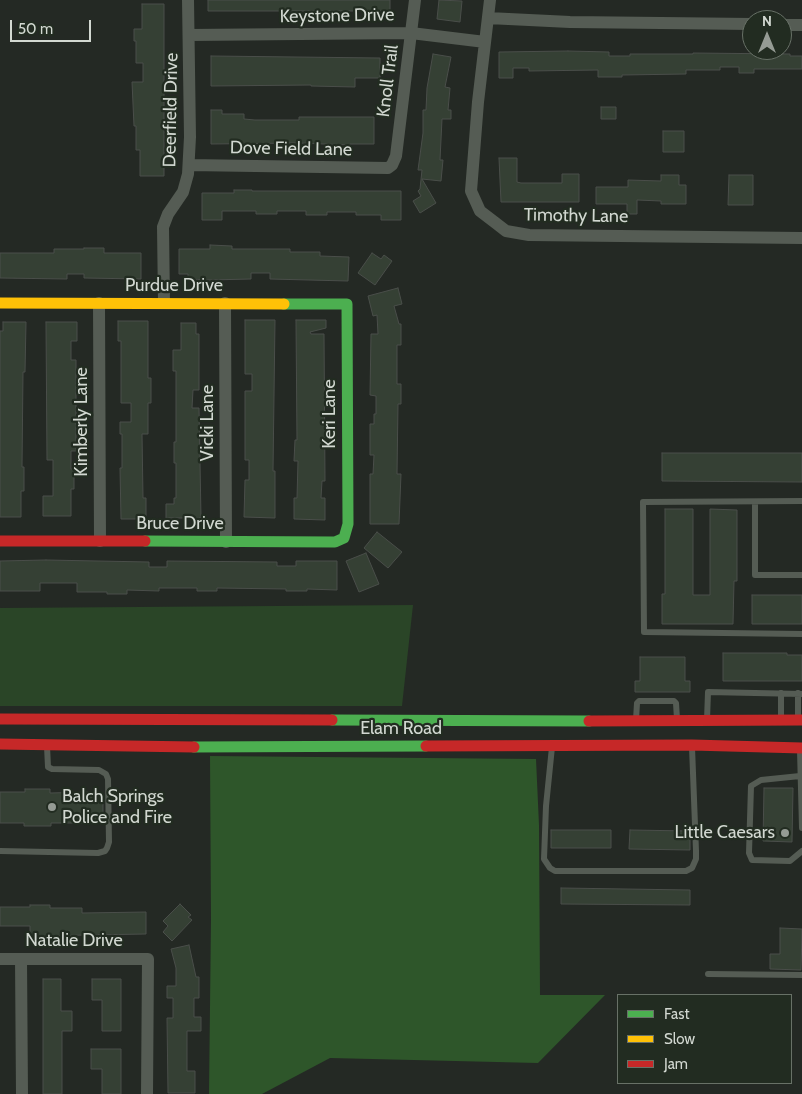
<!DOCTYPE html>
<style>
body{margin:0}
#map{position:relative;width:802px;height:1094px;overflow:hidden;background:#242924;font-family:Cabin,sans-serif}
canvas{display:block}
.legend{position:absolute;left:617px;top:994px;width:175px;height:90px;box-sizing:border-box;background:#222c21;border:1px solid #687167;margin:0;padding:6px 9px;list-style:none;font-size:15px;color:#d2d8d1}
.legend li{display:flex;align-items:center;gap:10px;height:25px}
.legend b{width:25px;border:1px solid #687167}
.north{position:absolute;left:742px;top:10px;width:50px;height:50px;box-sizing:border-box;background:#222c21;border:1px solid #687167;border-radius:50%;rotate:0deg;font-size:14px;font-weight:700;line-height:20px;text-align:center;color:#d2d8d1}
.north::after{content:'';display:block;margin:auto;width:18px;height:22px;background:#959b94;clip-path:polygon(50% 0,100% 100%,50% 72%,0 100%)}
.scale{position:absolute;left:10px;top:20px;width:81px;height:22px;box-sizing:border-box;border:2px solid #d2d8d1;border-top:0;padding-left:6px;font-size:15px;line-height:18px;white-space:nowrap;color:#d2d8d1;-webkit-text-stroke:4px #222c21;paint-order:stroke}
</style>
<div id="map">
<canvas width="802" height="1094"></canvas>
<ul class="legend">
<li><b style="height:6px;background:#4caf50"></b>Fast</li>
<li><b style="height:6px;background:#ffc107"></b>Slow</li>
<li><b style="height:6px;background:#c62828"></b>Jam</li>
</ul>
<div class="north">N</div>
<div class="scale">50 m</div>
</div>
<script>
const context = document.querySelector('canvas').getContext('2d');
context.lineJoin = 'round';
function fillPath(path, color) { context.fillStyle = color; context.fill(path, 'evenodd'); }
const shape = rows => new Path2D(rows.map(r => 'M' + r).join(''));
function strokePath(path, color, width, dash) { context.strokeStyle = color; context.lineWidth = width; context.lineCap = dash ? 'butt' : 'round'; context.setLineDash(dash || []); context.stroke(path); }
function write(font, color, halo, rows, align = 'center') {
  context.font = font + ' Cabin,sans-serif'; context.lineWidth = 4.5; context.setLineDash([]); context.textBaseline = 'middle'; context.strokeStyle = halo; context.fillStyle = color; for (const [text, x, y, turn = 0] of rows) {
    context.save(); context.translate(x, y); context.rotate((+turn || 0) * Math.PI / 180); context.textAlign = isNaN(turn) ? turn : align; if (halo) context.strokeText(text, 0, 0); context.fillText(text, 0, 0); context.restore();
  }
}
const green = shape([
 [413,605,402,706,0,706,0,608]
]);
const forest = shape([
 [210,756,536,759,539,825,540,995,605,995,538,1063,330,1058,262,1094,209,1094,211,919]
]);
const building = shape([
 [208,0,390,0,390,11,208,11,208,0],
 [439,0,462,1,460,22,437,19,439,0],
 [142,4,164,4,164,176,140,176,140,150,136,150,136,126,134,126,132,82,143,82,143,63,136,63,136,41,134,41,134,29,142,29,142,4],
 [568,51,609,52,609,56,630,56,630,54,693,54,693,53,790,54,790,56,802,56,802,69,754,69,754,73,739,73,739,67,720,67,720,70,686,70,686,74,622,75,622,77,598,77,598,70,529,71,529,68,513,68,513,78,499,78,499,52,568,51],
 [433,54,451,57,445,87,450,88,448,110,451,110,451,119,442,119,440,160,443,160,441,181,422,179,436,203,420,213,413,201,421,196,418,191,420,189,422,170,418,170,423,133,423,110,426,110,427,88,433,54],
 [211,56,380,58,380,78,355,78,355,87,311,86,311,85,211,86,211,56],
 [601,107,616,107,616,119,601,119,601,107],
 [211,110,222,110,222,114,244,114,244,119,255,120,299,120,299,117,374,117,374,144,350,144,350,145,298,143,211,144,211,110],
 [663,131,684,131,684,152,663,152,663,131],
 [499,158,517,158,517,182,521,183,562,183,562,174,579,174,579,202,501,202,499,158],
 [661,175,679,175,679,185,686,185,686,204,661,204,661,201,637,200,637,214,627,214,627,204,596,204,596,187,628,187,628,180,661,181,661,175],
 [729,175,753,175,753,205,728,205,729,175],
 [234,190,252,190,252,191,401,191,401,220,381,220,381,215,356,215,356,212,327,212,327,215,306,215,306,211,277,211,277,214,256,214,256,211,222,211,222,220,202,220,202,193,234,193,234,190],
 [210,245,232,246,232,249,290,249,290,252,320,252,320,256,349,257,348,281,270,279,270,273,251,273,251,279,209,280,188,279,188,274,179,274,179,249,210,249,210,245],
 [84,248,104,248,104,253,141,253,141,279,84,278,84,274,67,274,67,279,0,278,0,253,54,253,54,249,84,249,84,248],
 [372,253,381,259,384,255,392,261,375,285,358,273,372,253],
 [398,288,402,304,394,306,399,324,401,324,401,345,397,345,397,384,401,384,401,404,398,404,397,474,401,474,399,524,370,524,370,474,373,474,374,455,370,455,370,424,374,424,374,414,376,414,376,396,370,395,371,334,378,334,377,315,373,316,368,296,398,288],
 [245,320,275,320,273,471,275,471,275,518,244,517,245,480,249,480,249,460,245,460,245,391,252,391,252,374,245,374,245,320],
 [296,320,326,320,326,328,310,332,311,334,324,334,325,481,322,481,321,498,325,498,325,520,294,519,294,498,297,498,298,461,294,461,295,440,297,440,296,320],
 [118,321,148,321,148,378,151,378,151,403,148,403,148,434,142,434,143,498,146,498,146,519,121,519,120,468,122,468,122,434,120,434,120,422,131,422,131,403,121,403,121,341,118,341,118,321],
 [3,322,26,322,25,372,23,372,22,467,24,467,24,491,21,491,21,517,0,517,0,331,3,331,3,322],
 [46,322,77,322,77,341,71,341,71,360,76,360,76,451,71,451,71,469,74,469,74,489,71,489,71,516,43,516,43,496,53,496,53,460,47,460,46,322],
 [181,323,196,323,196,334,199,334,199,390,193,390,192,408,199,408,201,518,166,518,166,504,174,504,174,498,176,498,176,463,174,463,174,442,176,442,176,371,173,371,173,350,181,350,181,323],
 [662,453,802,453,802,482,662,481,662,453],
 [665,509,693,509,693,595,710,595,710,509,737,510,737,581,734,581,733,624,662,624,662,594,665,594,665,509],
 [377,532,402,552,388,568,364,548,377,532],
 [366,553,379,584,359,592,346,561,366,553],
 [46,560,149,562,149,567,167,567,167,561,277,562,277,566,296,566,296,561,337,561,337,590,307,589,307,591,286,591,286,589,217,588,217,591,197,591,197,588,159,588,159,591,127,590,127,594,107,594,107,592,77,592,77,583,40,583,40,591,0,591,0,561,46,560],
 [752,595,802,595,802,624,752,624,752,595],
 [723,653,787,653,787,655,802,655,802,681,723,681,723,653],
 [640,657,685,657,685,681,690,681,690,692,635,692,635,681,640,681,640,657],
 [764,788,793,788,792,842,763,841,764,788],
 [25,789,50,789,50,793,90,792,90,794,103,794,103,820,90,820,90,823,51,823,51,826,24,826,24,823,0,823,0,792,25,792,25,789],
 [551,830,611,830,611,848,551,848,551,830],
 [630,830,690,831,690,850,629,849,630,830],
 [561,888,690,890,690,905,561,904,561,888],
 [180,904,191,915,188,917,192,920,172,941,163,932,168,926,163,921,180,904],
 [30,905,50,905,50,908,82,908,82,913,146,912,146,934,30,936,30,926,0,926,0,907,30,907,30,905],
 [780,928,802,929,801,970,770,969,770,954,780,954,780,928],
 [189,945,196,977,199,977,199,998,194,998,194,1017,201,1017,201,1031,187,1031,187,1071,195,1071,195,1093,168,1093,167,1018,173,1018,173,998,167,998,167,986,176,986,176,968,171,949,189,945],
 [43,979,61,979,61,1011,72,1011,72,1031,62,1031,62,1094,43,1094,43,979],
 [92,979,121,979,121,1031,102,1031,102,1000,92,1000,92,979],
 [91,1049,121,1049,121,1094,102,1094,102,1069,91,1069,91,1049]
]);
const lane = shape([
 [802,501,643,502,644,632,802,634],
 [755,502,755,575,802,575],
 [781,693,781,719],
 [798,693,798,720],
 [636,720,637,703,639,701,674,701,676,703,677,719],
 [707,720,708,692,802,694],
 [552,747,546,806,544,859,550,868,555,871,686,871,692,868,696,859,696,851,692,747],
 [800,750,802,828],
 [800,776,761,780,751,786,749,853,752,860,790,861,802,851],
 [0,851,98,853,105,851,107,848,109,842,108,779,106,774,99,770,52,769,48,767,47,746],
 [708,974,802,975]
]);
const street = shape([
 [490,0,478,102,471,191,480,211,497,224,506,231,529,235,802,238],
 [488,18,570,22,752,24],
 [782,25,802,25],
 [189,35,411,33,485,42],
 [189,165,388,168,392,165,396,156,415,0],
 [99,303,100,541],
 [164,303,163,227,168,214,183,192,188,174,190,137,188,0],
 [225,303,226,542],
 [0,959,148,959,147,1094],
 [21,959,22,1094]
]);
const fast = shape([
 [145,541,335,542,344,538,348,524,347,304,284,304],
 [332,720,589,721],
 [194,747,426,746]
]);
const slow = shape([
 [0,303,284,304]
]);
const jam = shape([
 [0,541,145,541],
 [0,719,332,720],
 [589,721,802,720],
 [0,744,194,747],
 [426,746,692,745,802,748]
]);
const markers = [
 [52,807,5,"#959b94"],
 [785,833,5,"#959b94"]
];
const streetNames = [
 ["Keystone Drive",337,16,-1],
 ["Knoll Trail",388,81,-83],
 ["Deerfield Drive",171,110,-89],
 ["Dove Field Lane",291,149,1],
 ["Timothy Lane",576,216,1],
 ["Purdue Drive",174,286],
 ["Keri Lane",330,414,-90],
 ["Kimberly Lane",82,422,-90],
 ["Vicki Lane",208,423,-90],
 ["Bruce Drive",180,524],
 ["Elam Road",401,729],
 ["Natalie Drive",74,941]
];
const poiNames = [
 ["Balch Springs",62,797],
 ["Police and Fire",62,818],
 ["Little Caesars",775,833,"right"]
];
fillPath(green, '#2a4527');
fillPath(forest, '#2e562a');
fillPath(building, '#354034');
strokePath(building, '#4a4e4a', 1);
strokePath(lane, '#555c54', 6);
strokePath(street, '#555c54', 12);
strokePath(fast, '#4caf50', 11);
strokePath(slow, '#ffc107', 11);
strokePath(jam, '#c62828', 11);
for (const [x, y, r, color] of markers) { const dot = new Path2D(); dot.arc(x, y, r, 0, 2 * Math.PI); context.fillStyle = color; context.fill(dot); strokePath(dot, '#222c21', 2); }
write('18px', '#d2d8d1', '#222c21', streetNames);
write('18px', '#d2d8d1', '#222c21', poiNames, 'left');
</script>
